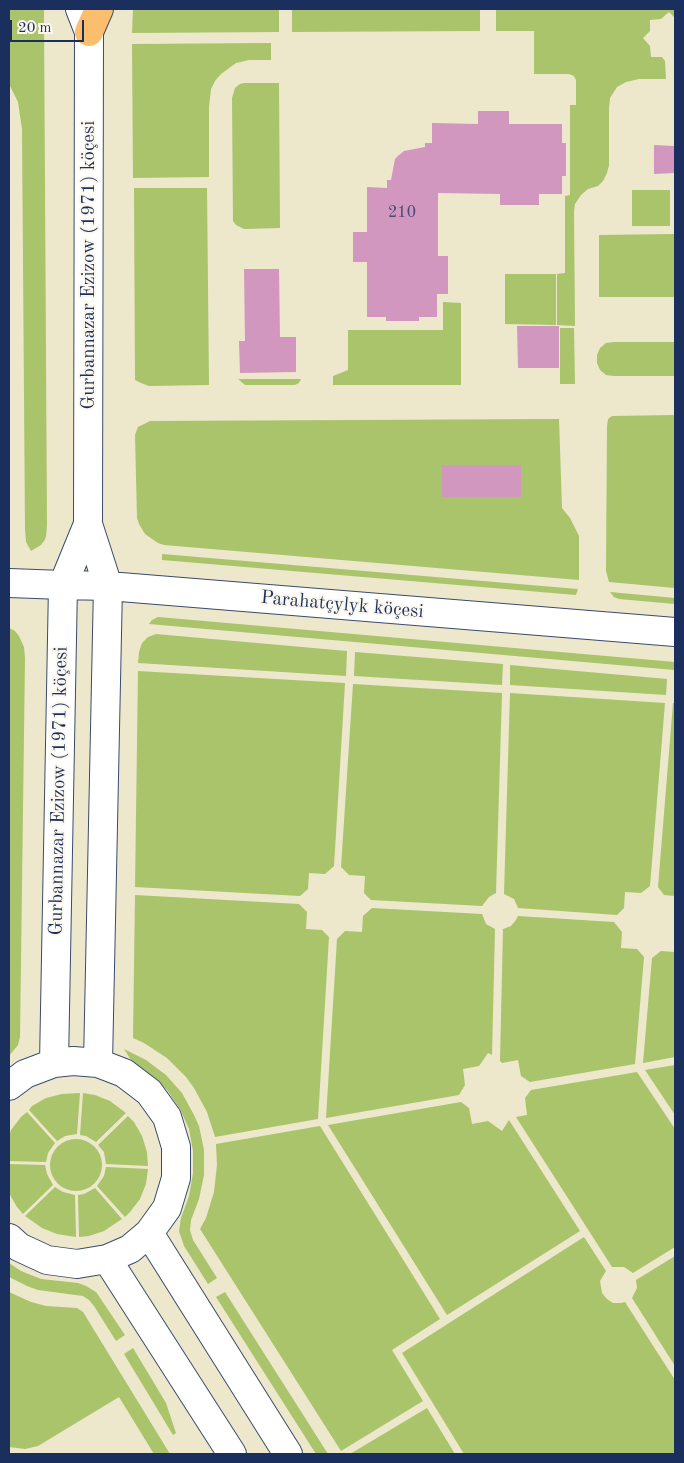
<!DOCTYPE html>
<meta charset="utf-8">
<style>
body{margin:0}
#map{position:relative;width:684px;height:1463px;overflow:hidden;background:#ede7cb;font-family:"Old Standard TT",serif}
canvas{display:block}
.frame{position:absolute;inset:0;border:10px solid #1b2f5e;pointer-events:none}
.scale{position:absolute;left:10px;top:20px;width:74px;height:22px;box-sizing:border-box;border:2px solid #1b2f5e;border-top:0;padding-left:6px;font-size:15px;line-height:18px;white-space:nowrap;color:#1b2f5e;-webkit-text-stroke:4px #fbf7ec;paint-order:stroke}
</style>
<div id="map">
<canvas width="684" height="1463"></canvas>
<div class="frame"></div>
<div class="scale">20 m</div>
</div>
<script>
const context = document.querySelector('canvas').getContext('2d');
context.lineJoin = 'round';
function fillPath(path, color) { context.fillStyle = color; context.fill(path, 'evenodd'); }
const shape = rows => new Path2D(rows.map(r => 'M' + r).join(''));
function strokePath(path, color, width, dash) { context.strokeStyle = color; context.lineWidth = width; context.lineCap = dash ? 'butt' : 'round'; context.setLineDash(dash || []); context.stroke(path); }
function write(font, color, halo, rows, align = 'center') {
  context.font = font + ' "Old Standard TT",serif'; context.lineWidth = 4; context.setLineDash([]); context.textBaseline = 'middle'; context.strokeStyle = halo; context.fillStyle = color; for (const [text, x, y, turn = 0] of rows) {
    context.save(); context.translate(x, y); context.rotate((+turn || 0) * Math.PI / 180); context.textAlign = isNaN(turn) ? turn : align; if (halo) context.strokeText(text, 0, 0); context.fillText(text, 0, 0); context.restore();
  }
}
const green = shape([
 [9,9,44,9,44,19,47,525,46,537,44,541,41,545,31,551,26,542,25,529,22,129,18,102,9,84],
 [133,9,279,9,279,32,132,33],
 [292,9,480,9,480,31,292,32],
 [496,9,675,9,675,18,669,12,661,19,650,20,650,31,643,38,650,46,651,57,662,57,665,61,666,79,639,79,626,82,617,87,610,98,609,108,609,165,607,173,603,181,598,186,588,189,581,195,575,204,574,212,575,326,557,325,557,274,565,273,565,196,570,195,570,105,576,105,576,80,574,76,569,74,534,74,534,31,496,31],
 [271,43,271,60,249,60,236,63,221,74,215,81,211,89,209,107,209,177,133,178,132,44],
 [244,83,279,83,280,228,244,229,236,225,233,221,232,98,235,88,240,84],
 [134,188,207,188,209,385,149,386,141,383,135,380],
 [632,190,670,190,670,226,632,226],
 [675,234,675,297,599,297,599,235],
 [505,274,556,274,556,325,505,324],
 [443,302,461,303,461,385,333,385,333,376,348,370,348,330,443,330],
 [560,328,574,328,575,384,560,384],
 [614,342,675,342,675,376,614,376,606,375,600,370,597,363,597,355,600,348,606,343],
 [238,379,301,379,299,383,295,385,245,385],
 [675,415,675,588,609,582,606,571,607,426,608,419,612,416],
 [559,419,562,508,570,518,579,536,579,580,164,545,158,543,145,534,139,524,137,518,135,435,138,427,150,421],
 [162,554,578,589,576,595,162,560],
 [610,592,675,598,675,604,619,599,614,597],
 [158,617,675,662,675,670,149,624,152,620],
 [9,628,15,631,19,636,24,647,25,658,20,1037,18,1045,9,1056],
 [156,634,347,651,346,676,138,663,139,652,142,643,148,637],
 [355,652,503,664,502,685,354,676],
 [510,665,667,679,666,695,510,685],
 [138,671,345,683,334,866,325,874,309,873,308,889,300,896,135,887],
 [353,684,502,693,496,893,489,897,482,906,371,900,364,893,365,876,349,875,341,867],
 [510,693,665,703,650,886,641,893,625,892,624,908,617,915,518,908,514,899,504,894],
 [673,703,675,703,675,896,664,895,658,887],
 [135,895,299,904,307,912,306,929,322,930,329,937,318,1119,215,1137,207,1112,194,1088,186,1077,167,1058,144,1043,133,1038],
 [372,908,482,914,486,924,495,929,492,1055,488,1053,479,1066,463,1069,465,1085,459,1095,326,1118,337,939,345,931,362,932,363,916],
 [518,916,614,922,622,932,621,948,637,949,644,957,635,1064,530,1082,521,1076,518,1060,502,1063,500,1061,503,929,511,926,516,920],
 [661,951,675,952,675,1057,643,1063,652,958],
 [124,1049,146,1060,166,1075,182,1093,194,1115,199,1126,204,1150,204,1175,199,1199,191,1220,190,1230,193,1240,217,1278,208,1284,184,1246,179,1231,181,1218,189,1196,193,1173,193,1151,189,1129,180,1109,167,1090,159,1082,131,1060],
 [675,1065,675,1115,645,1070],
 [637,1072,675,1129,675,1247,633,1273,624,1267,612,1267,516,1117,527,1115,525,1098,531,1090],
 [80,1093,77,1134,65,1136,57,1141,29,1110,32,1106,46,1098,62,1094],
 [83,1093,95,1095,110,1101,126,1113,96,1142,86,1136,80,1135],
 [461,1102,469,1108,472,1124,488,1121,502,1131,509,1120,580,1231,447,1315,328,1125],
 [27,1112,55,1143,48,1153,46,1162,9,1161,9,1137,11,1130,21,1117],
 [128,1116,134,1122,142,1136,147,1152,148,1166,106,1164,104,1152,98,1145],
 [320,1126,440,1319,392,1350,423,1401,341,1451,200,1229,206,1218,214,1192,217,1165,216,1144],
 '50 1165a26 26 0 1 1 52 0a26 26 0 1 1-52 0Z',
 [9,1164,45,1165,47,1174,53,1185,23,1214,17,1207,9,1193],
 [106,1167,148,1169,146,1184,140,1199,130,1212,125,1217,97,1186,104,1176],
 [55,1187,63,1192,75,1195,76,1237,57,1234,42,1228,25,1216],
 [95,1188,122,1219,104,1231,89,1236,79,1237,78,1195,84,1194],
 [584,1237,606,1271,600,1281,602,1293,607,1299,613,1303,621,1303,625,1302,675,1380,675,1454,464,1454,402,1353],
 [675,1256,675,1366,632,1298,637,1288,636,1280],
 [9,1263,21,1271,41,1279,78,1283,86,1286,96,1292,125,1335,116,1341,94,1306,89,1300,83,1296,38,1290,27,1286,9,1277],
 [9,1292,31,1302,46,1306,77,1308,83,1312,170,1454,154,1454,119,1397,38,1446,25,1449,9,1447],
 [225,1292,328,1454,316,1454,216,1297],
 [133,1348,166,1403,176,1433,173,1435,124,1354],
 [427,1408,455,1454,350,1454]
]);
const building = shape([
 [478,111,509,111,509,124,562,124,562,143,566,143,566,176,562,176,562,194,539,194,539,205,500,205,500,194,438,193,438,256,448,256,448,294,437,294,437,317,419,317,419,321,386,321,386,317,367,317,367,262,353,262,353,232,367,232,367,187,387,188,387,180,391,180,395,159,399,155,404,151,425,147,425,143,432,143,432,123,478,124],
 [654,145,675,146,675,173,654,174],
 [244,269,279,269,280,337,296,337,296,372,240,373,239,341,245,341],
 [517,326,559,326,559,368,518,368],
 [442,465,521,465,521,497,442,497]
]);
const minor = shape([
 [80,9,89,32,88,524],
 [9,583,63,585]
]);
const tertiary = shape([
 [88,524,108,586,98,1063],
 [63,585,108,586,675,632],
 [54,1063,63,585,88,524],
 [9,1086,25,1074,54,1063,73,1061,98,1063,124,1073,149,1092,167,1117,176,1147,176,1178,167,1208,149,1233,130,1249,107,1259,77,1264,47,1260,19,1247,9,1238],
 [149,1233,288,1454],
 [107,1259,232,1454]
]);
const primary = shape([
 [89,32,99,9]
]);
const numberNames = [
 ["210",402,213]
];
const streetNames = [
 ["Gurbannazar Ezizow (1971) köçesi",89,265,-90],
 ["Parahatçylyk köçesi",342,605,5],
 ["Gurbannazar Ezizow (1971) köçesi",59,791,-89]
];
fillPath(green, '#a9c46a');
fillPath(building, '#d297be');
strokePath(minor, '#3a4b6e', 30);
strokePath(tertiary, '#3a4b6e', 30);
strokePath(primary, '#3a4b6e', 30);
strokePath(minor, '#fff', 28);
strokePath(tertiary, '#fff', 28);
strokePath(primary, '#fabe6d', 28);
write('16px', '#494976', null, numberNames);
write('19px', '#1b2f5e', '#fbf7ec', streetNames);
</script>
